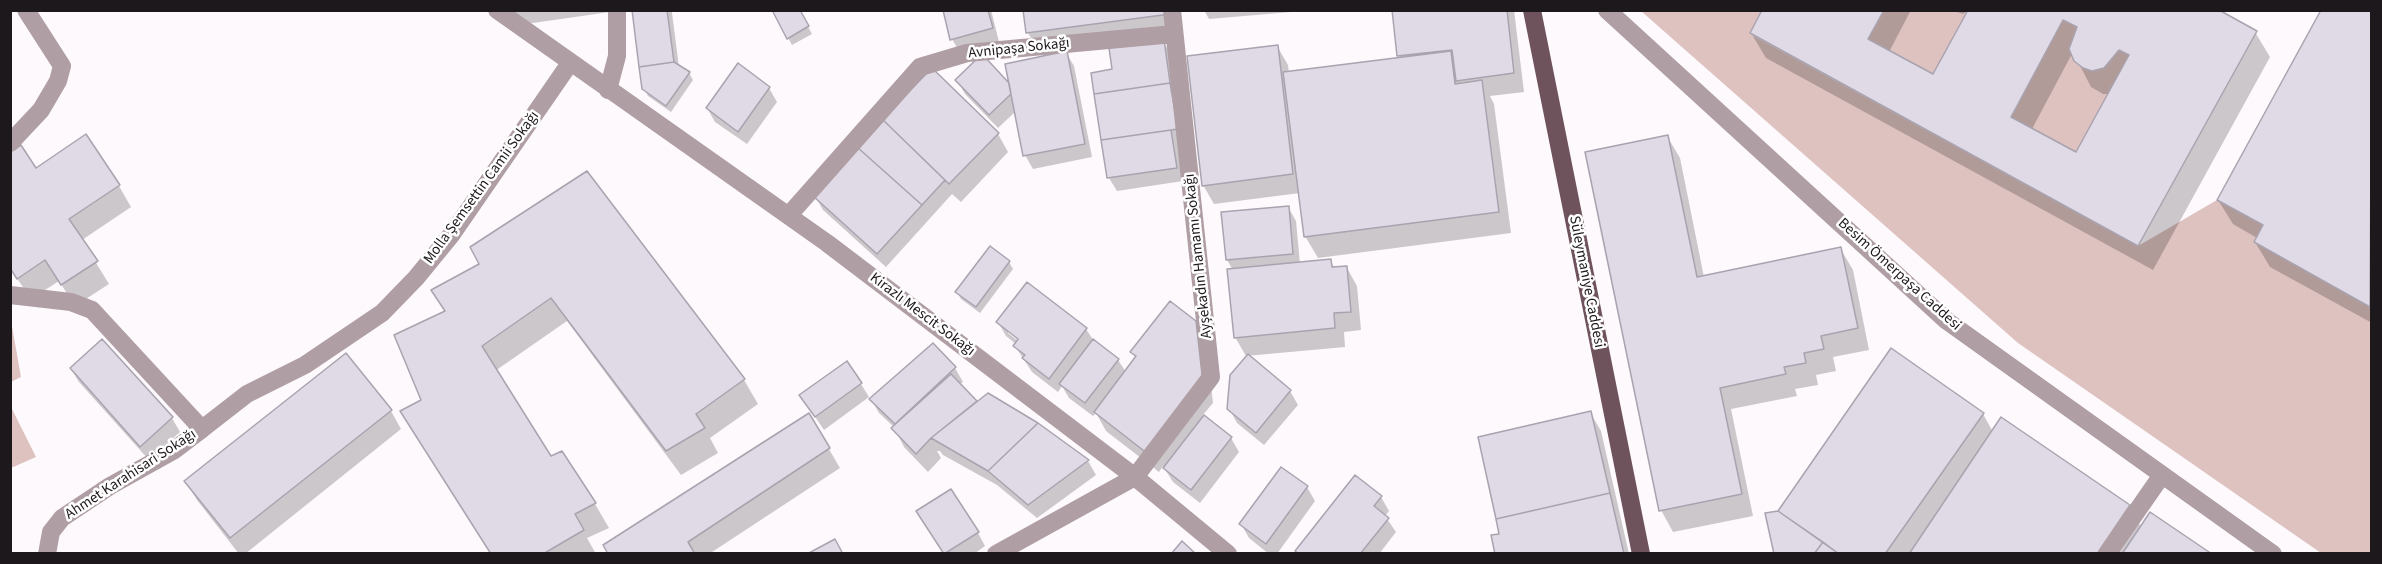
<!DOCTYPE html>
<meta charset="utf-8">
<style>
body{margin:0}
#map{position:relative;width:2382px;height:564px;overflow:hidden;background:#fef9fd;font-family:"Source Sans 3",sans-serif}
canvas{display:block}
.frame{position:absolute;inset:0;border:12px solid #1d181c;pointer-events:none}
</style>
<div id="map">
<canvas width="2382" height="564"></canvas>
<div class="frame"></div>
</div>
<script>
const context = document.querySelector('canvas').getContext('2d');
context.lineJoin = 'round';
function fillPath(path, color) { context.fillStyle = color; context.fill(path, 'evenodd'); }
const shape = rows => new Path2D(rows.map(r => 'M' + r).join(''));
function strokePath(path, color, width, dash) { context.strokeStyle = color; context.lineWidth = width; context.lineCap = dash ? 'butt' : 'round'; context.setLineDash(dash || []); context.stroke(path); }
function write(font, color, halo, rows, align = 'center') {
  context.font = font + ' "Source Sans 3",sans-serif'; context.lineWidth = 5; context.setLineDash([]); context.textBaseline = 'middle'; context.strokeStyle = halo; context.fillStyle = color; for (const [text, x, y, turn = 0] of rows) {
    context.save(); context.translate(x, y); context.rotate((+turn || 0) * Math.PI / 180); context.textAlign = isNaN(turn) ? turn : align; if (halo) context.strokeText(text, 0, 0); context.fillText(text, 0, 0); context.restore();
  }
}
const green = shape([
 [1641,11,1762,11,1750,34,2138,246,2217,200,2263,225,2254,242,2370,307,2371,304,2371,553,2321,553,2018,343],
 [1884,11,1968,11,1933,74,1868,39],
 [2063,20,2077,27,2069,50,2074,61,2083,68,2092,71,2104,68,2119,50,2129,55,2076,152,2011,117],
 [10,315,21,377,11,382,10,382],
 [10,405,36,457,11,468,10,468]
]);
const shadow = shape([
 [510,10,610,10,610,12,519,25],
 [633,10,671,10,672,13,679,67,689,73,693,80,671,112,648,96,644,88],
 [773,10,799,10,812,34,792,45],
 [944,10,991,10,999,42,960,53,952,39],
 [1025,10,1177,10,1179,33,1039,52,1028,33],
 [1204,10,1291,10,1291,12,1209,19],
 [1393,10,1514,10,1524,92,1490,96,1494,104,1511,233,1318,258,1305,236,1300,193,1214,204,1203,185,1277,46,1288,65,1289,73,1401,59],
 [1764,10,1911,10,1889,52,1934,76,1970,10,2255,32,2270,57,2153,270,1766,58,1751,33],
 [2073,52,2091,87,2103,94,2109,94,2077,154,2032,129],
 [1950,10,1969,10,1963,14],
 [2372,10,2372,323,2270,267,2255,242,2257,238,2233,224,2218,200],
 [1163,41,1171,55,1183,181,1117,191,1109,178,1114,70],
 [1066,53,1074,66,1092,157,1033,169,1025,155,1016,111,998,128,965,94,957,80,1011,87],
 [769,88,777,102,747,144,715,122,707,108],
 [998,134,1008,152,961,202,952,194,886,267,823,210,815,196],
 [1667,136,1680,158,1704,277,1840,248,1853,270,1869,350,1833,357,1836,371,1816,375,1818,385,1795,389,1797,396,1731,409,1753,516,1673,532,1661,510],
 [35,170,119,186,131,207,82,240,109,284,75,306,59,281,31,299,10,268],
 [587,173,744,380,758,404,710,438,718,453,681,475,567,321,495,371,550,458,595,504,609,528,587,538,596,554,491,554,423,401,445,312,433,290,481,264],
 [1288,207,1296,221,1300,264,1330,261,1335,269,1347,268,1357,286,1361,330,1344,332,1345,347,1246,356,1235,337,1233,270,1227,260,1223,213],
 [1009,262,1013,269,980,313,961,299,957,292],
 [998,322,1086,329,1094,341,1118,360,1126,372,1136,359,1132,352,1206,341,1213,403,1202,416,1231,438,1239,452,1200,503,1173,482,1163,466,1159,472,1106,431,1096,413,1093,416,1069,398,1062,386,1058,392,1032,372,1015,346,1016,344,1006,336],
 [1008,329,1025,342,1023,345,1008,333],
 [102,341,172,418,180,432,149,460,79,382,71,369],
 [933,345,955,368,963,382,959,385,977,404,1037,424,1088,461,1096,475,1037,518,997,485,943,455,940,451,937,451,941,458,928,472,904,447,894,427,879,413,871,399],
 [861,384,869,397,824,430,801,396],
 [1290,391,1298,405,1264,445,1237,423,1229,408],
 [391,411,401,429,245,554,239,554,197,500,186,482],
 [1590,412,1601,431,1629,554,1497,554],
 [1983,414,1993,432,2129,506,2141,527,2209,554,1775,554,1779,512],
 [809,415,840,468,709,554,610,554],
 [1282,469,1307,487,1315,501,1277,554,1269,554,1249,538,1241,524],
 [1381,497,1389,511,1385,516,1396,532,1379,554,1299,554],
 [978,533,985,546,974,554,945,554]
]);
const building = shape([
 [632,10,667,10,674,62,639,67,632,10],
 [772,10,800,10,809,26,787,39,772,10],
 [943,10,988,10,993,28,950,40,943,10],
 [1023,10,1169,10,1170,14,1026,33,1023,10],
 [1392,10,1507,10,1514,73,1456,81,1452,50,1397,56,1392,10],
 [1762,10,1884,10,1868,39,1933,74,1968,10,2219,10,2257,31,2138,246,1750,33,1762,10],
 [2063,20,2077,27,2069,49,2074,61,2083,68,2092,71,2104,68,2119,50,2129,55,2076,152,2011,117,2063,20],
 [2321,10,2372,10,2370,307,2254,242,2263,225,2217,200,2321,10],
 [1164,39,1170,83,1094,94,1091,73,1112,69,1109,48,1164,39],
 [1278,45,1293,174,1202,186,1187,56,1278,45],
 [1067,51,1085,144,1023,156,1005,64,1067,51],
 [1451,51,1455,84,1482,80,1499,212,1304,237,1283,72,1451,51],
 [982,54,1009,83,1011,94,989,115,955,80,982,54],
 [674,62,690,72,666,106,642,89,639,67,674,62],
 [738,63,770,87,738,132,706,108,738,63],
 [932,68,999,133,949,184,882,119,932,68],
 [1170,83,1178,129,1101,140,1094,94,1170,83],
 [882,119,945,180,922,205,857,147,882,119],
 [1171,130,1177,168,1107,178,1101,140,1171,130],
 [86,134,120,185,69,219,98,261,61,285,45,260,17,279,10,268,10,152,21,145,36,168,86,134],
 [1668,135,1697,277,1841,247,1858,328,1821,336,1824,349,1804,353,1806,363,1784,367,1786,374,1720,388,1742,494,1659,511,1585,152,1668,135],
 [857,147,922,205,877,254,813,196,857,147],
 [587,171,745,379,696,414,705,428,666,451,551,298,482,346,551,456,562,451,596,503,575,514,584,530,543,554,491,554,400,411,421,400,394,335,445,311,431,290,479,264,470,247,587,171],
 [1289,206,1293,254,1226,260,1221,212,1289,206],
 [990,246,1010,261,976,307,955,292,990,246],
 [1331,259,1332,267,1347,266,1351,312,1334,313,1335,328,1234,338,1227,269,1331,259],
 [1027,282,1087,328,1049,379,1022,358,1025,355,1013,346,1018,339,996,322,1027,282],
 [1170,301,1196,321,1203,383,1148,454,1094,412,1136,356,1130,352,1170,301],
 [102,339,173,417,140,447,70,368,102,339],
 [1093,339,1119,359,1085,403,1059,384,1093,339],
 [933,343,956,367,895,424,869,399,933,343],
 [1891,348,1984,413,1885,554,1839,554,1778,511,1891,348],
 [346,353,392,410,230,538,184,481,346,353],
 [1248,354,1291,390,1256,433,1227,409,1230,375,1248,354],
 [847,361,862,383,815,417,799,395,847,361],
 [951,374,977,401,931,438,916,454,891,428,951,374],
 [988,393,1038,423,988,471,931,438,988,393],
 [1591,411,1610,493,1496,519,1478,437,1591,411],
 [809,413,830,448,688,542,695,554,608,554,603,545,809,413],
 [1204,415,1232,437,1191,490,1163,468,1204,415],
 [2001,417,2130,505,2097,554,1909,554,2001,417],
 [1038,423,1089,460,1028,505,988,471,1038,423],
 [1281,467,1308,486,1266,544,1239,524,1281,467],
 [1355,475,1382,496,1374,506,1389,518,1360,554,1299,554,1295,551,1355,475],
 [951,489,979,532,944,554,916,511,951,489],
 [1610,493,1624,554,1495,554,1491,535,1499,534,1496,519,1610,493],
 [1778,511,1823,542,1814,554,1774,554,1765,513,1778,511],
 [2150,512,2212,554,2122,554,2150,512],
 [835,539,843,554,807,554,835,539],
 [1182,541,1196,554,1171,554,1182,541],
 [1823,542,1839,554,1814,554,1823,542]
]);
const minor = shape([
 [497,10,827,243,1135,477,1228,554],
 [1607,10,1947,321,2273,554],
 [608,90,617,56,617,10],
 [10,143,41,110,58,81,62,66,26,10],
 [789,215,920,67,967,53,1174,34],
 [10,295,71,302,92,310,202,429,247,394,305,365,382,313,416,278,452,234,570,63],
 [47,554,51,532,62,518,110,486,173,451,202,429],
 [996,554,1135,477,1211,377,1172,10],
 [2107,554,2162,475]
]);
const major = shape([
 [1532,10,1641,554]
]);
const streetNames = [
 ["Avnipaşa Sokağı",1019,49,-6],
 ["Molla Şemsettin Camii Sokağı",482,188,-54],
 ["Ayşekadın Hamamı Sokağı",1199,256,-96],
 ["Besim Ömerpaşa Caddesi",1899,275,42],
 ["Süleymaniye Caddesi",1586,282,79],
 ["Kirazlı Mescit Sokağı",922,315,37],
 ["Ahmet Karahisari Sokağı",131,475,-33]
];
fillPath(green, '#dec2c0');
fillPath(shadow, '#0003');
fillPath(building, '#dfdae6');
strokePath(building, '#a8a3af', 1.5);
strokePath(minor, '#af9ea3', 18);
strokePath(major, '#6f535c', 18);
write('15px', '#1d181c', '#fff', streetNames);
</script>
